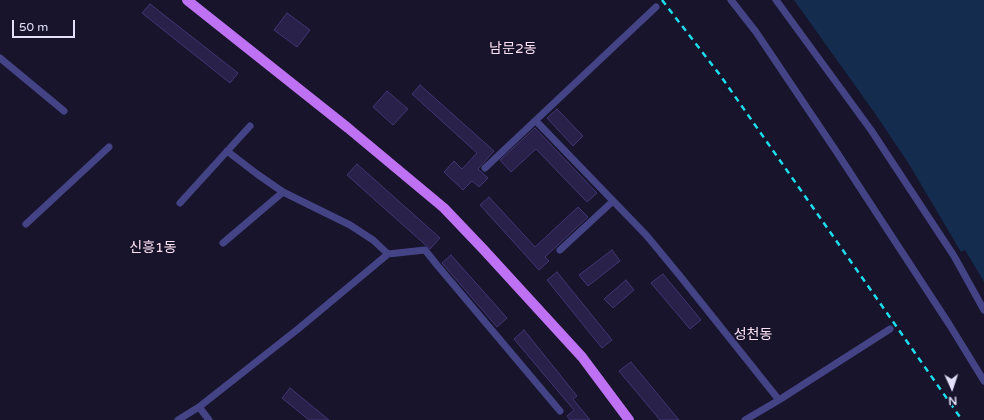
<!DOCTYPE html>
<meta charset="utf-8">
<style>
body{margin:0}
#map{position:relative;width:984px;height:420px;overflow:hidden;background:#17142b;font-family:"Varela Round",sans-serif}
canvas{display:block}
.north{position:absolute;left:932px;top:368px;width:40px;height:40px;-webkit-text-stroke:3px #17142b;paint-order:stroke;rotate:177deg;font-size:11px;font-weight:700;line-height:16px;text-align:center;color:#e3e0fc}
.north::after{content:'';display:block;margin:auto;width:14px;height:18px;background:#e3e0fc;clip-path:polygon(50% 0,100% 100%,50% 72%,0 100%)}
.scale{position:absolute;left:12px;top:20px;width:63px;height:18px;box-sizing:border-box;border:2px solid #e3e0fc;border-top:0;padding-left:5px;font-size:12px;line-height:14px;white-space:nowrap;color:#e3e0fc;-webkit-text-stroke:3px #17142b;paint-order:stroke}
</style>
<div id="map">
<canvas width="984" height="420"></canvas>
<div class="north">N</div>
<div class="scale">50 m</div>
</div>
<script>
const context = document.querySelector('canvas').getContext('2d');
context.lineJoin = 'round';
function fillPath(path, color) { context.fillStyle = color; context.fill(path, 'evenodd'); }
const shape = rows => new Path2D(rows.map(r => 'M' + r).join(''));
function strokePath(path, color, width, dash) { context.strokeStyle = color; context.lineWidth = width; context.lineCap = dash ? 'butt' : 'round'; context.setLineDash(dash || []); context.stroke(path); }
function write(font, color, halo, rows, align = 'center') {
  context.font = font + ' "Varela Round","Noto Sans KR",sans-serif'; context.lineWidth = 4; context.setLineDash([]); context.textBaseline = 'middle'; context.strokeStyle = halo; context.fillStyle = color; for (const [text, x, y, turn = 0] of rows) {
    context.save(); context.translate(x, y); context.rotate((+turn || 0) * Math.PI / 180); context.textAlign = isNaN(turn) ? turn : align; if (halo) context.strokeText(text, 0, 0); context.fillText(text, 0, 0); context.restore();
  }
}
const water = shape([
 [794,0,984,0,984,282,965,250,961,252,909,164,874,112]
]);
const building = shape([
 [150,4,238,73,230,83,142,13,150,4],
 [287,13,310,30,297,47,274,30,287,13],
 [420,85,494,151,478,169,488,178,479,187,472,181,463,190,444,172,454,161,462,169,477,153,412,94,420,85],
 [387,91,408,109,393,125,373,107,387,91],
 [557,109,583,136,573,146,547,118,557,109],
 [535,128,597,193,587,202,536,149,511,172,500,160,535,128],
 [357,164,440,238,430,249,347,175,357,164],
 [489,197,535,247,578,207,588,217,545,257,549,261,539,270,480,205,489,197],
 [612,250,620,261,588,286,579,275,612,250],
 [451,255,507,318,497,327,442,263,451,255],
 [557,272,612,340,602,348,547,280,557,272],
 [663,274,701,320,690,329,651,283,663,274],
 [626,280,634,290,613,308,604,299,626,280],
 [524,330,577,396,573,399,590,420,570,420,567,416,574,410,514,339,524,330],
 [631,362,679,420,660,420,619,371,631,362],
 [290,388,329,420,309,420,282,398,290,388]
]);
const street = shape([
 [731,0,756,32,836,151,949,324,984,381],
 [776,0,871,130,954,256,984,310],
 [0,58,64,111],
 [536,121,647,236,680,276,779,400],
 [227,151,257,174,283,192,350,225,373,240,388,254],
 [485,168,656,7],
 [180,203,250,126],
 [26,224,109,147],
 [223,243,283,192],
 [560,250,613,201],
 [199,407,209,420],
 [178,420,199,407,298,329,388,254,425,250,437,265,560,411],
 [745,420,779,400,890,329]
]);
const primary = shape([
 [187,0,348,128,444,208,484,250,582,357,629,420]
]);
const rail = shape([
 [662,0,720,75,962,420]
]);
const neighbourhoodNames = [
 ["남문2동",513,49],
 ["신흥1동",153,248],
 ["성천동",753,335]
];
fillPath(water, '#142c4e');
fillPath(building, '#29214a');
strokePath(building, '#413674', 1);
strokePath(street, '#444385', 7);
strokePath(primary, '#bf71f3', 10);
strokePath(rail, '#1ddcec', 2.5, [6, 5]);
write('14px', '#fde2f3', '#17142b', neighbourhoodNames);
</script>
